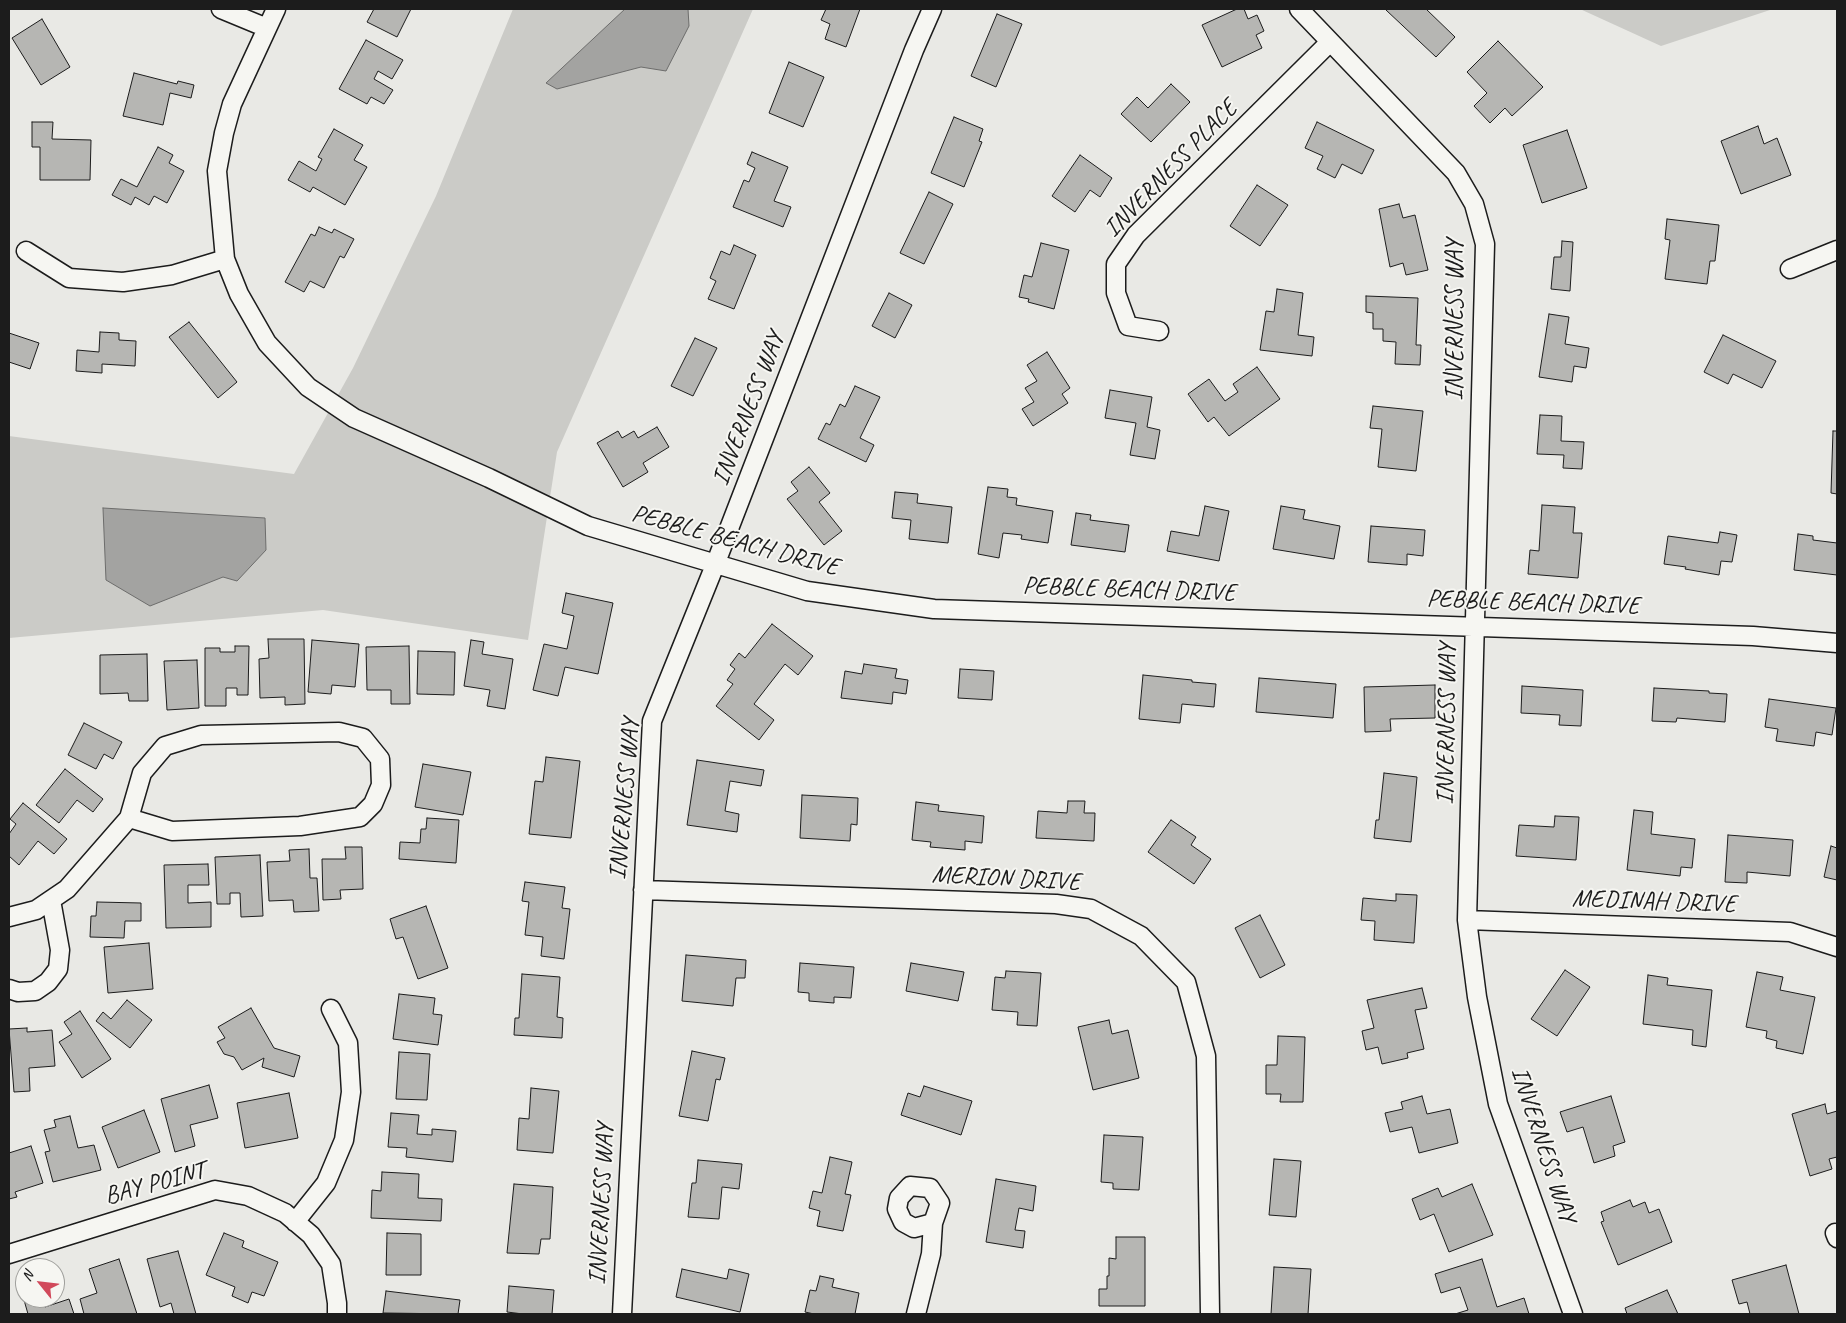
<!DOCTYPE html>
<style>
body{margin:0}
#map{position:relative;width:1846px;height:1323px;overflow:hidden;background:#e9e9e5;font-family:Caveat,sans-serif}
canvas{display:block}
.frame{position:absolute;inset:0;border:10px solid #1c1c1c;pointer-events:none}
.north{position:absolute;left:15px;top:1258px;width:50px;height:50px;box-sizing:border-box;background:#f6f6f2;border:1px solid #9f9f9c;border-radius:50%;rotate:299deg;font-size:14px;font-weight:700;line-height:20px;text-align:center;color:#1c1c1c}
.north::after{content:'';display:block;margin:auto;width:18px;height:22px;background:#d1495b;clip-path:polygon(50% 0,100% 100%,50% 72%,0 100%)}
</style>
<div id="map">
<canvas width="1846" height="1323"></canvas>
<div class="frame"></div>
<div class="north">N</div>
</div>
<script>
const context = document.querySelector('canvas').getContext('2d');
context.lineJoin = 'round';
function fillPath(path, color) { context.fillStyle = color; context.fill(path, 'evenodd'); }
const shape = rows => new Path2D(rows.map(r => 'M' + r).join(''));
function strokePath(path, color, width, dash) { context.strokeStyle = color; context.lineWidth = width; context.lineCap = dash ? 'butt' : 'round'; context.setLineDash(dash || []); context.stroke(path); }
function write(font, color, halo, rows, align = 'center') {
  context.font = font + ' Caveat,sans-serif'; context.lineWidth = 4; context.setLineDash([]); context.textBaseline = 'middle'; context.strokeStyle = halo; context.fillStyle = color; for (const [text, x, y, turn = 0] of rows) {
    context.save(); context.translate(x, y); context.rotate((+turn || 0) * Math.PI / 180); context.textAlign = isNaN(turn) ? turn : align; if (halo) context.strokeText(text, 0, 0); context.fillText(text, 0, 0); context.restore();
  }
}
const green = shape([
 [513,9,753,9,557,452,528,640,323,610,9,638,9,436,294,474,353,368,436,196],
 [1580,9,1773,9,1661,46]
]);
const water = shape([
 [625,9,688,9,689,26,666,71,641,67,557,89,546,83,625,9],
 [103,508,265,518,266,550,237,581,223,577,150,606,106,580,103,508]
]);
const building = shape([
 [374,9,411,9,397,37,367,22,374,9],
 [826,9,860,9,846,47,825,39,830,24,821,20,826,9],
 [1237,9,1244,9,1248,19,1257,15,1264,31,1256,35,1262,48,1222,67,1202,25,1237,9],
 [1387,9,1426,9,1455,37,1436,57,1386,10,1387,9],
 [997,14,1022,24,996,87,971,76,997,14],
 [42,19,70,67,41,85,12,38,42,19],
 [366,40,403,60,392,79,378,71,374,79,393,90,384,104,371,97,367,104,339,89,366,40],
 [1498,41,1543,87,1512,116,1505,108,1490,123,1474,106,1487,93,1467,72,1498,41],
 [789,62,824,77,803,127,769,113,789,62],
 [134,73,177,84,178,81,194,85,191,98,170,93,163,125,123,116,134,73],
 [1171,84,1190,102,1151,142,1121,114,1137,97,1148,108,1171,84],
 [954,117,983,129,979,141,982,142,964,187,931,173,954,117],
 [32,122,53,122,52,139,91,140,90,180,40,180,40,147,32,147,32,122],
 [1317,122,1374,150,1362,174,1342,164,1335,178,1317,169,1323,156,1305,148,1317,122],
 [1758,126,1764,144,1777,138,1791,175,1741,194,1721,141,1758,126],
 [334,129,363,145,354,160,367,167,345,205,313,187,310,192,288,180,299,161,316,171,322,159,318,157,334,129],
 [1567,130,1587,188,1542,203,1523,145,1567,130],
 [158,147,173,155,169,163,184,171,167,203,154,196,149,205,135,197,131,205,112,195,121,179,137,187,158,147],
 [752,152,788,167,774,201,791,207,783,227,733,207,744,180,749,182,755,168,747,164,752,152],
 [1080,155,1112,178,1100,197,1090,190,1075,212,1052,196,1080,155],
 [1257,185,1288,205,1260,246,1230,226,1257,185],
 [929,192,953,204,924,264,900,253,929,192],
 [1399,204,1403,218,1415,215,1428,270,1406,275,1403,263,1390,267,1379,209,1399,204],
 [1667,219,1719,225,1715,261,1710,261,1707,284,1665,279,1670,240,1665,239,1667,219],
 [319,227,332,233,334,229,354,239,344,258,340,256,324,288,310,281,304,292,285,282,311,234,315,236,319,227],
 [1562,241,1573,242,1570,291,1551,289,1554,257,1561,257,1562,241],
 [1041,243,1069,250,1054,309,1028,302,1029,299,1019,297,1024,275,1032,277,1041,243],
 [734,245,756,255,734,309,708,299,716,281,710,278,721,251,730,255,734,245],
 [1277,289,1303,293,1298,335,1314,337,1312,356,1260,350,1266,311,1274,312,1277,289],
 [889,293,912,305,895,338,872,326,889,293],
 [1366,296,1418,298,1416,345,1421,345,1420,365,1395,364,1396,342,1383,341,1383,329,1373,329,1373,313,1366,312,1366,296],
 [1549,314,1569,317,1565,344,1589,348,1586,368,1574,366,1572,382,1539,377,1549,314],
 [189,322,237,382,218,398,169,337,189,322],
 [100,332,119,333,119,340,136,341,135,366,102,364,102,373,76,371,77,350,99,352,100,332],
 [9,333,39,343,30,369,9,362,9,333],
 [1723,335,1776,361,1762,388,1733,374,1728,384,1704,372,1723,335],
 [695,338,717,348,693,396,671,386,695,338],
 [1047,352,1070,388,1062,394,1068,403,1033,426,1022,409,1034,402,1025,388,1037,381,1027,365,1047,352],
 [1257,367,1280,399,1229,436,1214,417,1208,422,1188,394,1209,379,1225,401,1238,392,1233,384,1257,367],
 [855,386,880,397,860,438,874,445,866,462,818,439,826,423,830,425,840,404,845,407,855,386],
 [1110,390,1152,397,1147,427,1160,430,1155,459,1130,455,1136,423,1105,418,1110,390],
 [1373,406,1423,411,1416,471,1378,467,1382,429,1370,428,1373,406],
 [1540,415,1562,416,1561,441,1584,442,1582,469,1563,468,1564,455,1537,454,1540,415],
 [657,427,669,447,643,463,648,472,623,487,597,443,618,431,622,438,634,431,638,438,657,427],
 [1833,431,1837,431,1837,494,1831,493,1833,431],
 [809,467,830,493,819,502,842,531,824,545,787,499,798,491,791,482,809,467],
 [988,487,1008,489,1007,497,1017,498,1016,505,1053,511,1048,543,1021,539,1022,535,1003,533,999,558,978,554,988,487],
 [895,492,918,494,917,503,952,507,948,543,909,539,911,520,892,518,895,492],
 [1542,505,1575,507,1573,533,1582,533,1578,578,1528,574,1530,550,1539,551,1542,505],
 [1205,506,1229,511,1219,561,1167,551,1171,531,1199,536,1205,506],
 [1281,506,1305,510,1303,519,1340,526,1334,559,1273,549,1281,506],
 [1076,513,1091,515,1090,520,1129,525,1125,552,1071,545,1076,513],
 [1371,526,1425,530,1423,556,1407,554,1407,565,1368,562,1371,526],
 [1720,532,1737,535,1732,562,1721,561,1719,575,1685,569,1686,567,1664,564,1668,536,1718,543,1720,532],
 [1798,534,1813,536,1813,540,1837,543,1837,575,1794,570,1798,534],
 [566,593,613,603,598,674,565,667,558,696,533,690,544,644,567,649,574,616,562,613,566,593],
 [772,624,813,656,798,675,785,664,754,704,774,720,759,740,716,706,733,684,727,680,735,669,730,665,739,653,745,658,772,624],
 [268,639,304,639,305,704,285,705,285,697,260,698,259,659,269,658,268,639],
 [312,640,359,644,355,687,332,685,331,694,308,692,312,640],
 [471,640,484,642,482,654,513,659,505,709,487,706,490,690,464,686,471,640],
 [235,646,249,646,248,695,237,695,237,688,226,688,226,706,205,706,205,648,220,648,220,652,235,652,235,646],
 [409,646,410,704,391,704,391,690,367,690,366,647,409,646],
 [418,651,455,652,454,695,417,694,418,651],
 [147,654,148,701,129,701,128,693,100,694,100,655,147,654],
 [197,660,199,708,167,710,164,661,197,660],
 [864,664,897,669,895,678,908,680,906,694,893,692,892,704,841,698,845,671,862,674,864,664],
 [960,669,994,671,992,700,958,698,960,669],
 [1143,675,1192,680,1192,682,1216,684,1214,707,1182,704,1180,723,1139,719,1143,675],
 [1259,678,1336,684,1333,718,1256,712,1259,678],
 [1435,685,1435,718,1390,719,1391,731,1365,732,1364,687,1435,685],
 [1522,686,1583,690,1581,726,1559,725,1560,715,1521,713,1522,686],
 [1654,688,1709,691,1709,693,1727,694,1725,722,1677,718,1676,722,1652,721,1654,688],
 [1769,699,1836,708,1832,735,1816,732,1814,746,1776,741,1778,729,1765,727,1769,699],
 [84,723,122,742,113,759,104,754,96,769,68,755,84,723],
 [546,757,580,761,571,838,529,834,535,781,543,782,546,757],
 [697,760,764,770,761,786,730,781,725,811,739,814,737,832,687,825,697,760],
 [423,764,471,772,463,815,415,807,423,764],
 [65,769,103,799,93,812,77,800,59,823,36,805,65,769],
 [1384,773,1417,777,1411,842,1374,838,1376,820,1379,820,1384,773],
 [802,795,858,798,857,825,851,824,850,841,800,838,802,795],
 [1068,801,1085,801,1084,813,1095,813,1094,841,1036,838,1038,811,1067,813,1068,801],
 [916,802,939,805,938,811,984,816,982,843,965,841,965,850,930,847,931,842,912,840,916,802],
 [23,803,67,839,54,854,38,841,19,865,9,856,9,834,16,824,10,819,23,803],
 [1634,810,1653,812,1651,834,1695,839,1692,868,1681,867,1680,876,1627,870,1634,810],
 [1555,816,1579,817,1576,860,1516,856,1519,825,1554,827,1555,816],
 [427,818,459,820,456,863,399,859,400,842,420,843,421,829,426,829,427,818],
 [1171,820,1196,837,1191,845,1211,859,1194,884,1148,852,1171,820],
 [1728,835,1793,840,1790,876,1747,872,1747,883,1725,882,1728,835],
 [1831,846,1837,848,1837,880,1824,877,1831,846],
 [345,847,362,847,363,889,340,890,341,899,323,900,322,859,346,859,345,847],
 [309,849,310,878,317,878,319,911,294,912,293,900,269,901,267,862,290,861,289,850,309,849],
 [260,855,263,916,241,917,240,893,230,893,230,904,217,904,215,857,260,855],
 [208,864,209,885,188,885,188,903,211,902,211,927,166,928,164,865,208,864],
 [525,882,565,887,562,908,570,909,564,959,541,956,543,937,525,935,529,902,522,901,525,882],
 [1396,894,1417,895,1414,943,1374,940,1375,921,1361,920,1363,898,1396,901,1396,894],
 [97,902,141,903,141,921,125,921,124,938,90,937,91,916,96,916,97,902],
 [426,906,448,968,418,979,403,937,396,939,390,919,426,906],
 [1260,915,1285,965,1260,978,1235,928,1260,915],
 [149,943,153,989,108,993,104,947,149,943],
 [686,955,746,960,745,978,736,978,733,1006,682,1001,686,955],
 [800,963,854,967,851,998,834,997,834,1003,809,1001,809,993,798,992,800,963],
 [911,963,964,972,958,1001,906,991,911,963],
 [1565,970,1590,987,1557,1036,1531,1019,1565,970],
 [1006,971,1041,973,1037,1026,1017,1025,1018,1012,992,1010,995,977,1005,978,1006,971],
 [1757,972,1783,977,1780,990,1815,997,1803,1054,1776,1048,1777,1041,1766,1038,1767,1031,1746,1027,1757,972],
 [522,974,560,977,557,1017,563,1018,562,1038,514,1035,515,1018,519,1018,522,974],
 [1648,975,1668,978,1667,985,1712,990,1706,1047,1692,1045,1693,1030,1643,1024,1648,975],
 [1422,988,1427,1008,1415,1010,1424,1049,1407,1053,1408,1058,1382,1064,1378,1047,1366,1050,1362,1031,1374,1028,1367,1000,1422,988],
 [399,994,435,998,433,1014,442,1015,438,1045,393,1039,399,994],
 [127,1000,152,1020,130,1048,96,1021,103,1012,111,1019,127,1000],
 [251,1008,274,1048,300,1056,294,1077,262,1067,264,1058,242,1070,234,1057,224,1054,217,1042,225,1038,218,1027,251,1008],
 [80,1011,111,1059,82,1078,59,1042,72,1034,64,1022,80,1011],
 [1109,1020,1112,1034,1128,1030,1139,1078,1093,1090,1078,1027,1109,1020],
 [27,1028,27,1032,52,1030,55,1066,29,1068,30,1091,14,1092,9,1029,27,1028],
 [1278,1036,1305,1037,1303,1102,1280,1102,1281,1094,1266,1094,1266,1065,1277,1065,1278,1036],
 [692,1051,725,1058,720,1080,716,1079,708,1121,679,1116,692,1051],
 [399,1052,430,1054,427,1100,396,1099,399,1052],
 [209,1085,218,1118,190,1125,195,1146,175,1152,161,1099,209,1085],
 [924,1086,972,1101,961,1135,901,1115,908,1093,920,1097,924,1086],
 [531,1088,559,1091,553,1153,517,1150,519,1118,529,1119,531,1088],
 [289,1093,298,1138,245,1148,237,1103,289,1093],
 [1422,1096,1427,1114,1450,1109,1458,1143,1419,1153,1412,1127,1390,1132,1385,1113,1403,1109,1401,1102,1422,1096],
 [1611,1096,1625,1142,1613,1146,1615,1156,1594,1163,1583,1127,1567,1132,1560,1112,1611,1096],
 [1825,1104,1827,1114,1837,1111,1837,1157,1829,1159,1832,1169,1810,1176,1792,1114,1825,1104],
 [144,1110,160,1152,118,1168,102,1127,144,1110],
 [391,1113,419,1115,417,1134,432,1135,432,1129,456,1131,453,1162,406,1157,407,1148,388,1147,391,1113],
 [70,1116,78,1148,94,1145,101,1170,53,1182,45,1152,50,1151,44,1130,56,1127,54,1120,70,1116],
 [1104,1135,1143,1137,1139,1190,1113,1189,1113,1183,1101,1182,1104,1135],
 [31,1146,43,1183,15,1192,17,1197,9,1199,9,1153,31,1146],
 [830,1157,852,1162,845,1194,851,1195,843,1231,817,1226,820,1211,809,1208,813,1191,822,1193,830,1157],
 [1274,1159,1301,1161,1296,1217,1269,1215,1274,1159],
 [698,1160,742,1164,739,1189,722,1187,719,1219,688,1217,692,1183,696,1183,698,1160],
 [382,1172,419,1174,418,1198,442,1199,441,1221,371,1218,372,1190,381,1191,382,1172],
 [996,1179,1036,1186,1033,1211,1019,1208,1015,1230,1025,1231,1023,1248,986,1242,996,1179],
 [514,1184,553,1187,550,1239,541,1239,539,1254,507,1253,514,1184],
 [1472,1184,1493,1235,1449,1252,1434,1214,1420,1220,1412,1199,1438,1188,1442,1197,1472,1184],
 [1630,1200,1633,1207,1645,1202,1649,1213,1659,1209,1672,1242,1618,1265,1601,1222,1604,1221,1601,1212,1630,1200],
 [224,1233,244,1241,242,1247,278,1262,264,1296,252,1292,248,1303,232,1296,235,1287,206,1275,224,1233],
 [387,1233,421,1234,421,1275,386,1275,387,1233],
 [1116,1237,1145,1237,1145,1306,1099,1306,1099,1289,1107,1289,1107,1276,1109,1276,1109,1258,1116,1259,1116,1237],
 [178,1251,196,1314,174,1314,171,1303,160,1307,147,1259,178,1251],
 [119,1259,137,1314,84,1314,80,1299,97,1293,89,1269,119,1259],
 [1482,1259,1497,1307,1524,1298,1529,1314,1455,1314,1468,1310,1460,1287,1441,1293,1435,1274,1482,1259],
 [1786,1265,1799,1314,1750,1314,1747,1302,1739,1304,1732,1280,1786,1265],
 [1274,1267,1311,1269,1308,1314,1271,1314,1274,1267],
 [682,1269,727,1279,729,1269,749,1274,740,1312,676,1297,682,1269],
 [820,1276,834,1279,832,1287,859,1293,855,1314,814,1314,805,1312,810,1290,816,1291,820,1276],
 [509,1286,554,1290,552,1314,523,1314,507,1312,509,1286],
 [1667,1290,1678,1314,1627,1314,1625,1308,1667,1290],
 [386,1291,460,1300,458,1314,383,1313,386,1291],
 [30,1298,42,1298,45,1307,69,1299,74,1314,28,1314,24,1300,30,1298]
]);
const minor = shape([
 [221,9,267,28],
 [276,9,232,104,224,133,217,171,225,259,239,294,267,343,308,387,354,418,489,478,588,526,807,591,934,609,1753,636,1837,643],
 [1299,9,1456,173,1474,204,1485,244,1467,920,1477,997,1498,1104,1573,1314],
 [26,251,69,278,123,282,172,275,225,259],
 [1790,269,1837,250],
 [1159,331,1128,326,1116,293,1116,264,1136,235,1330,42],
 [643,890,1056,904,1091,909,1141,936,1186,982,1206,1056,1210,1314],
 [9,917,36,910,67,889,129,818,142,773,165,746,201,735,339,732,363,738,380,759,381,785,373,804,360,817,300,826,172,831,129,818],
 [1467,920,1790,932,1837,947],
 [9,989,18,992,35,991,48,982,58,969,60,950,51,900],
 [295,1222,326,1183,344,1140,351,1092,348,1043,331,1009],
 [1835,1233,1837,1238],
 [9,1254,215,1190,248,1196,285,1213,311,1235,331,1264,337,1303,337,1314],
 [622,1314,652,721,715,565,914,50,932,9],
 [916,1314,931,1254,933,1223,940,1203,930,1188,910,1186,899,1198,897,1209,903,1222,914,1228,933,1223]
]);
const streetNames = [
 ["INVERNESS PLACE",1171,169,-46],
 ["INVERNESS WAY",1455,320,-90],
 ["INVERNESS WAY",749,409,-69],
 ["PEBBLE BEACH DRIVE",735,541,15],
 ["PEBBLE BEACH DRIVE",1129,590,2],
 ["PEBBLE BEACH DRIVE",1533,603,2],
 ["INVERNESS WAY",1447,724,-89],
 ["INVERNESS WAY",625,799,-85],
 ["MERION DRIVE",1006,879,3],
 ["MEDINAH DRIVE",1654,902,2],
 ["INVERNESS WAY",1543,1145,72],
 ["BAY POINT",155,1184,-15],
 ["INVERNESS WAY",602,1204,-87]
];
fillPath(green, '#cbcbc7');
fillPath(water, '#a3a3a1');
strokePath(water, '#6d6d6c', 1);
fillPath(building, '#b6b6b3');
strokePath(building, '#1c1c1c', 1);
strokePath(minor, '#1c1c1c', 21);
strokePath(minor, '#f6f6f2', 18);
write('25px', '#1c1c1c', '#f6f6f2', streetNames);
</script>
